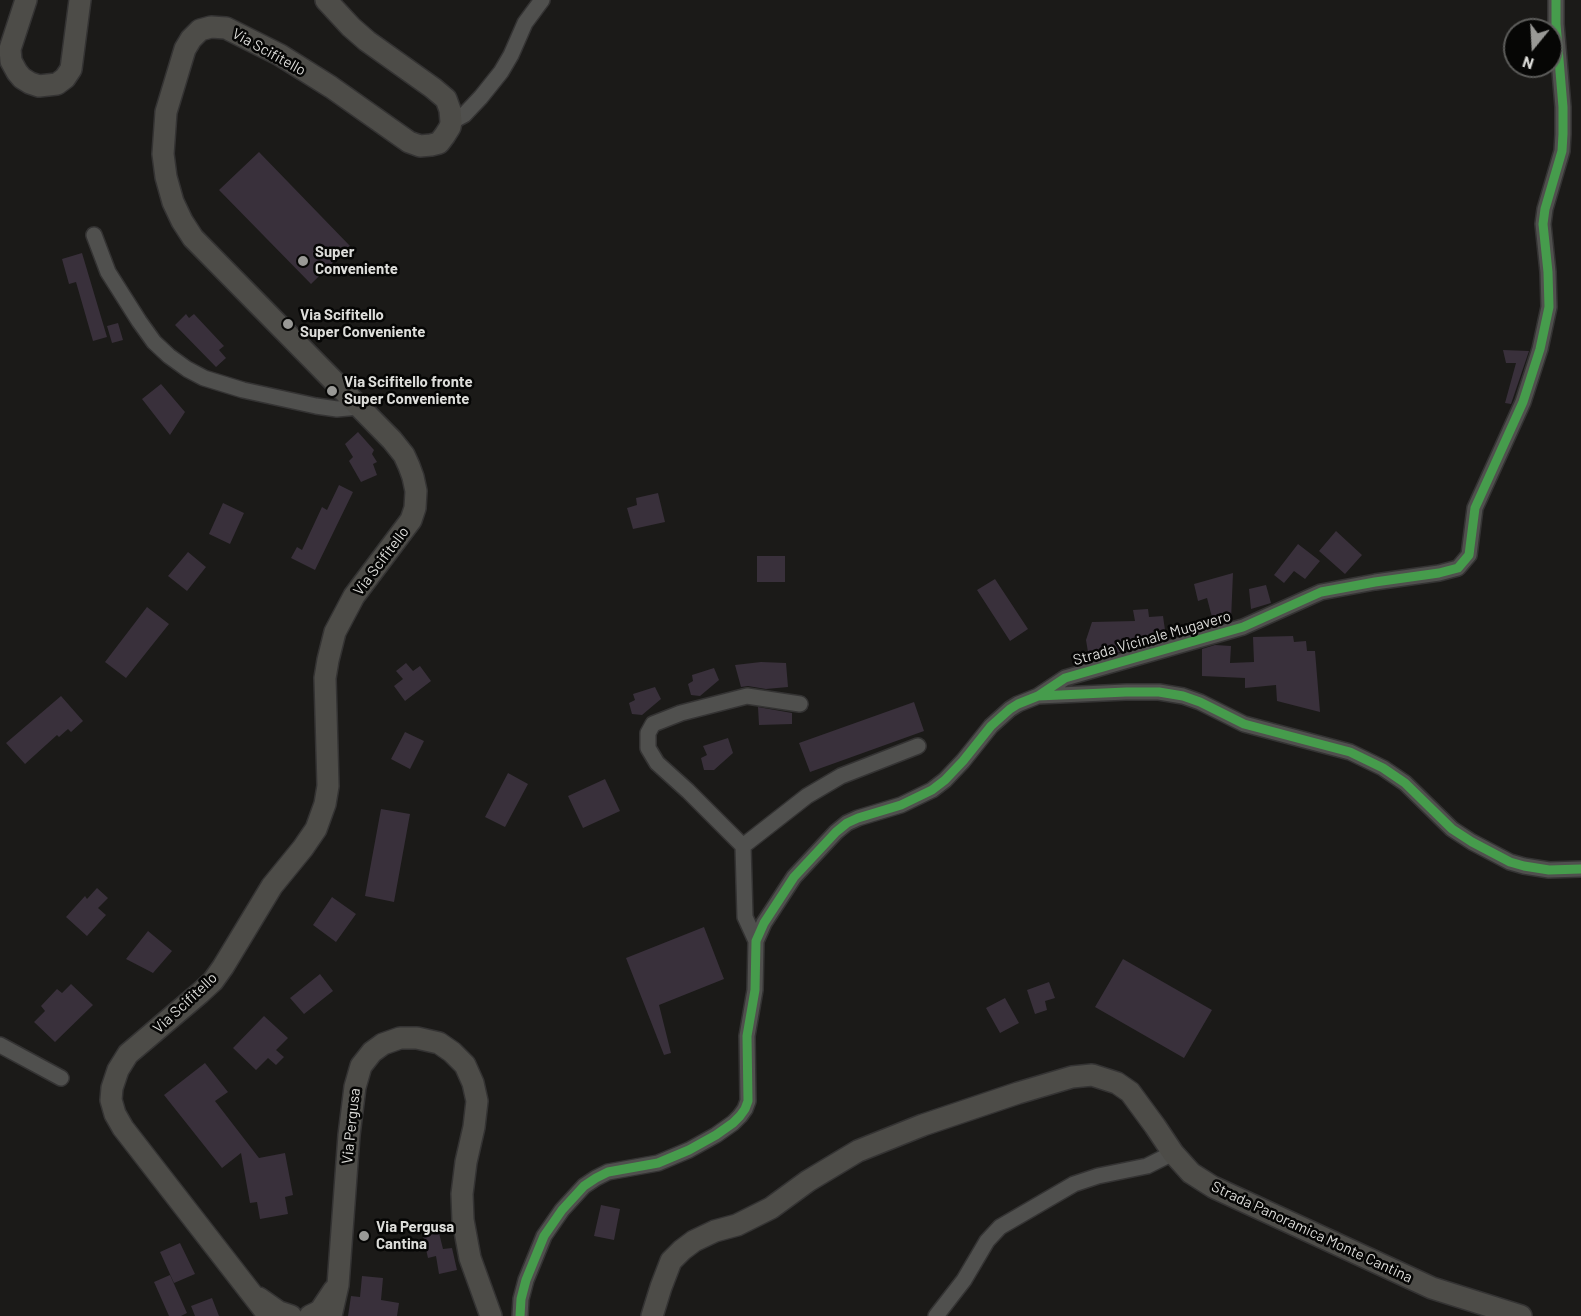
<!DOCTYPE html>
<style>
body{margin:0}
#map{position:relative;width:1581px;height:1316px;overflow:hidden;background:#1b1a18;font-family:Barlow,sans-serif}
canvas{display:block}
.north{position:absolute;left:1503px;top:18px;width:60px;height:60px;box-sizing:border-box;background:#060605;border:2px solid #5c5c5a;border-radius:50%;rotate:198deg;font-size:16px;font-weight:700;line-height:24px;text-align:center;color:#ddddda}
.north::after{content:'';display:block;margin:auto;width:21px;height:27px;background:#999996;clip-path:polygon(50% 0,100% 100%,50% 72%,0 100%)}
</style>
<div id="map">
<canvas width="1581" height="1316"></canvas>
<div class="north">N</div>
</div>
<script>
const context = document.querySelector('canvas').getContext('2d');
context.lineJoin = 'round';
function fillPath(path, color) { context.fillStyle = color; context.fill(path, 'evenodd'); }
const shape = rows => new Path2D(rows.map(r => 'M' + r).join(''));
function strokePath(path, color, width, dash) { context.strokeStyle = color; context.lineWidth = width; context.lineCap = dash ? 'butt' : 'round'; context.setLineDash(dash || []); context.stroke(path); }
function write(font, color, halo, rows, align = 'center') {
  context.font = font + ' Barlow,sans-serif'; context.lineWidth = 5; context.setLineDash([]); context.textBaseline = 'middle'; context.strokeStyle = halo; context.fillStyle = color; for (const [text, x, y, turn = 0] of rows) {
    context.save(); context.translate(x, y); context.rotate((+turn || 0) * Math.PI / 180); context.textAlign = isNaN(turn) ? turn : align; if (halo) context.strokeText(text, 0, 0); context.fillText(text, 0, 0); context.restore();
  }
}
const building = shape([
 [259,152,350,246,311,284,219,190],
 [82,253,107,337,93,341,76,282,69,284,62,259],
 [186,314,189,318,194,314,224,346,219,350,226,358,216,367,175,325],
 [118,323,123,340,112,343,107,326],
 [1503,350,1529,351,1511,404,1505,403,1516,363,1506,363],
 [161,384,185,412,170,435,142,399],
 [358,432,374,450,372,454,377,462,373,464,377,475,361,482,349,461,353,457,345,444],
 [339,485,353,492,315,570,291,558,297,547,302,550,322,507,327,510],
 [658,493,665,522,633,529,627,508,637,505,636,498],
 [223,503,244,513,230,544,209,534],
 [1336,531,1362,555,1345,574,1319,551],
 [1298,544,1320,561,1305,579,1294,571,1284,583,1274,575],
 [188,552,206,567,187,591,168,576],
 [757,556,785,556,785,582,757,582],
 [1233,573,1231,620,1214,625,1207,598,1198,601,1194,584],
 [995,579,1028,629,1010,641,977,590],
 [1266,585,1271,603,1251,609,1249,589],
 [147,607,169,624,126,678,105,662],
 [1148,609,1149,617,1163,616,1166,637,1156,638,1157,642,1129,647,1130,649,1107,656,1089,658,1086,640,1092,622,1135,621,1133,610],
 [1293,636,1294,642,1306,641,1307,651,1315,651,1320,712,1277,701,1276,685,1245,688,1245,678,1202,676,1202,649,1215,645,1231,646,1230,663,1254,662,1253,637],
 [761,662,786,663,788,687,766,689,748,686,741,687,735,665],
 [406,663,413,671,420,666,431,681,405,701,394,686,403,679,396,671],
 [714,668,719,680,700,696,691,695,688,684,693,681,692,675],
 [655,687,661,699,642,715,632,714,629,703,635,700,633,694],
 [61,696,83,721,71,732,68,729,59,737,57,735,25,764,6,743],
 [914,702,924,731,810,772,799,743],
 [758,707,792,713,792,724,759,725],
 [405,732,424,741,410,769,391,759],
 [728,738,733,753,714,770,704,770,701,758,707,755,703,746],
 [508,773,528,784,505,827,485,817],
 [605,779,620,811,583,828,568,796],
 [381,809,410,814,394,902,365,896],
 [97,888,108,898,98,908,106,915,87,936,66,917,85,896,87,899],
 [332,897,356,914,336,942,313,925],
 [704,927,724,979,659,1005,671,1053,664,1055,626,958],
 [148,931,172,951,153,973,126,959],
 [1123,959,1212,1010,1184,1058,1095,1007],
 [320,974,333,991,304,1014,290,998],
 [1049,982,1055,998,1045,1001,1047,1010,1035,1014,1027,990],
 [71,984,93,1005,55,1042,34,1022,45,1011,41,1006,57,989,62,993],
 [1005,998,1019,1023,1000,1033,986,1008],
 [264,1016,288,1038,276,1050,284,1057,276,1065,268,1058,256,1070,233,1048],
 [205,1063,228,1092,215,1101,259,1158,285,1153,293,1195,285,1197,288,1214,260,1219,257,1202,250,1203,241,1153,222,1168,164,1095],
 [601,1205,620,1209,614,1240,594,1236],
 [439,1233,443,1249,452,1248,457,1270,439,1274,436,1256,428,1258,423,1236],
 [180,1243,195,1274,174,1283,160,1252],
 [170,1275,187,1313,181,1316,169,1316,154,1282],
 [362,1276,383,1278,381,1300,399,1303,397,1316,348,1316,351,1296,360,1297],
 [212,1298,219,1316,195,1316,191,1306]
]);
const street = shape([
 [451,122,464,115,481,97,501,72,511,55,525,23,542,0],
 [94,235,108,272,139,321,154,342,169,356,187,369,204,378,243,390,316,406,337,409,359,407],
 [1038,696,1126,692,1159,692,1183,696,1200,702,1244,724,1350,752,1383,768,1405,783,1452,829,1472,842,1510,862,1524,866,1549,870,1581,869],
 [743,846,807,796,841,776,918,746],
 [756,941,745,917,743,846,688,791,657,763,648,748,648,733,653,724,681,713,747,696,800,704],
 [0,1045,61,1078],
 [520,1316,521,1299,526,1280,544,1236,562,1210,584,1186,596,1178,608,1172,658,1163,689,1150,716,1135,733,1123,740,1116,745,1109,748,1101,747,1036,755,990,756,941,764,923,794,877,836,832,847,823,858,818,901,805,932,790,945,780,963,761,991,726,1010,709,1018,704,1038,696,1065,678,1243,627,1321,592,1375,582,1439,573,1458,568,1469,555,1475,508,1523,402,1540,349,1549,307,1548,272,1543,224,1545,209,1562,151,1563,134,1563,107,1556,24,1556,0],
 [936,1316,964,1280,987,1241,1000,1227,1074,1184,1098,1176,1147,1166,1173,1153]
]);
const secondary = shape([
 [26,0,10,49,11,61,17,72,22,78,30,83,39,86,57,84,65,78,71,69,80,0],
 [259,1298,279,1312,291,1316],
 [269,1316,123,1128,115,1114,111,1100,112,1088,118,1070,128,1054,200,993,213,981,223,967,272,886,303,848,316,829,325,804,328,786,325,678,328,660,335,632,354,596,411,520,415,508,416,491,413,477,409,466,404,455,392,440,193,238,182,221,173,202,166,177,163,154,166,112,185,49,191,39,200,30,211,27,226,28,280,55,331,87,409,142,420,146,431,145,439,143,445,135,450,127,451,122,450,110,446,99,433,88,367,41,351,27,326,0],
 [310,1316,320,1311,334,1290],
 [331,1316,338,1285,349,1135,355,1087,361,1066,372,1052,383,1044,400,1038,417,1038,439,1043,452,1052,465,1065,473,1083,477,1101,474,1127,466,1162,462,1194,463,1220,470,1258,491,1316],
 [652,1316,661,1287,671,1261,682,1250,694,1241,715,1231,737,1225,771,1208,808,1181,858,1151,923,1125,1018,1093,1072,1077,1092,1075,1117,1083,1130,1092,1155,1126,1173,1153,1191,1173,1213,1187,1432,1288,1521,1316]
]);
const cycleway = shape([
 [1038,696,1126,692,1159,692,1183,696,1200,702,1244,724,1350,752,1383,768,1405,783,1452,829,1472,842,1510,862,1524,866,1549,870,1581,869],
 [520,1316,521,1299,526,1280,544,1236,562,1210,584,1186,596,1178,608,1172,658,1163,689,1150,716,1135,733,1123,740,1116,745,1109,748,1101,747,1036,755,990,756,941,764,923,794,877,836,832,847,823,858,818,901,805,932,790,945,780,963,761,991,726,1010,709,1018,704,1038,696,1065,678,1243,627,1321,592,1375,582,1439,573,1458,568,1469,555,1475,508,1523,402,1540,349,1549,307,1548,272,1543,224,1545,209,1562,151,1563,134,1563,107,1556,24,1556,0]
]);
const markers = [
 [303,261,6,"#999996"],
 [288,324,6,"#999996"],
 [332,391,6,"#999996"],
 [364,1236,6,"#999996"]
];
const streetNames = [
 ["Via Scifitello",269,52,29],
 ["Via Scifitello",381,561,-53],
 ["Strada Vicinale Mugavero",1152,638,-16],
 ["Via Scifitello",185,1003,-43],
 ["Via Pergusa",351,1126,-84],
 ["Strada Panoramica Monte Cantina",1312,1232,25]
];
const poiNames = [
 ["Super",315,252],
 ["Conveniente",315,269],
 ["Via Scifitello",300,315],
 ["Super Conveniente",300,332],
 ["Via Scifitello fronte",344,382],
 ["Super Conveniente",344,399],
 ["Via Pergusa",376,1227],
 ["Cantina",376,1244]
];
fillPath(building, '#39303b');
strokePath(street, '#343333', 18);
strokePath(secondary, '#343333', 24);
strokePath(street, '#50504e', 15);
strokePath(secondary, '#4d4c48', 21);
strokePath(cycleway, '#469c4c', 9);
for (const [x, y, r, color] of markers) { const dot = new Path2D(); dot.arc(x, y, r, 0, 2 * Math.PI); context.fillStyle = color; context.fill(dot); strokePath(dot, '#060605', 2); }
write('15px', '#ddddda', '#060605', streetNames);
write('bold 15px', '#ddddda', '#060605', poiNames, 'left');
</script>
